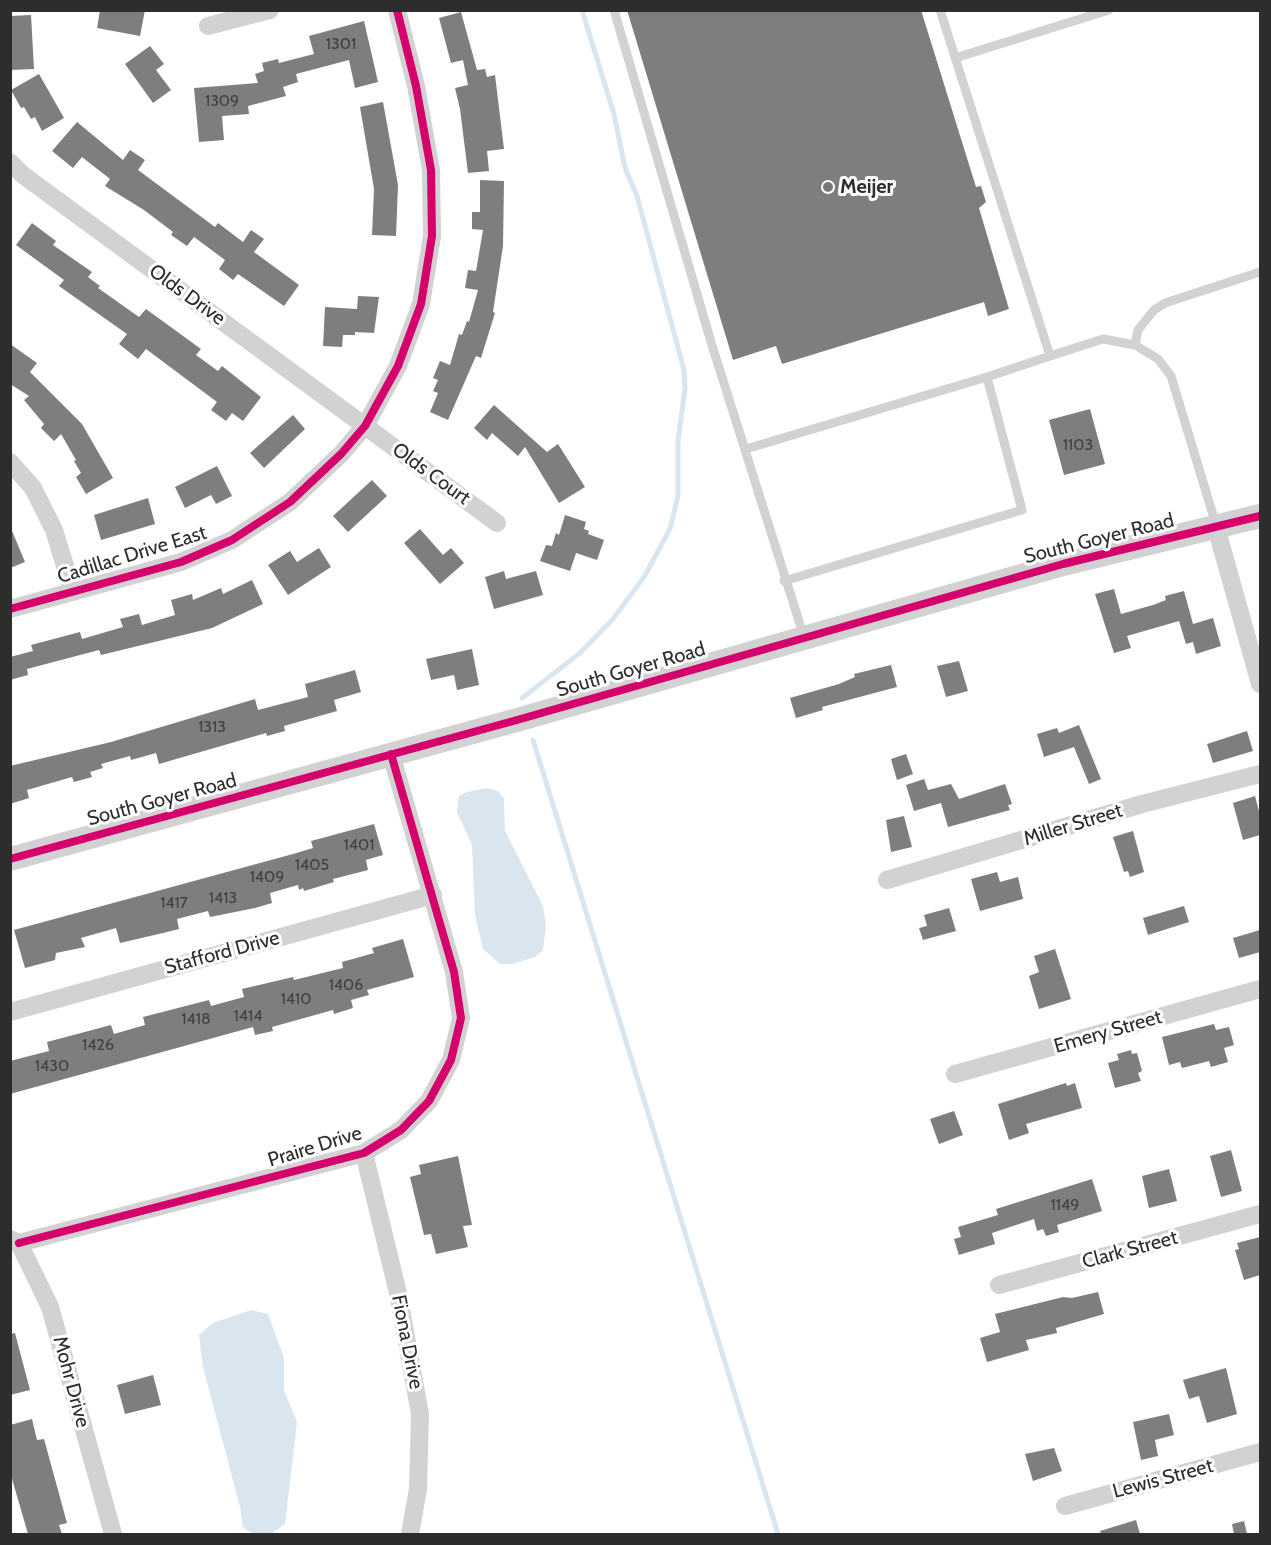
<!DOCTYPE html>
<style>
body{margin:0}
#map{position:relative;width:1271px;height:1545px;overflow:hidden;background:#fff;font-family:Cabin,sans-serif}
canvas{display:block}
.frame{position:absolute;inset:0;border:12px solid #2d2d2d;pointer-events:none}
</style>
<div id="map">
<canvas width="1271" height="1545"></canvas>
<div class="frame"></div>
</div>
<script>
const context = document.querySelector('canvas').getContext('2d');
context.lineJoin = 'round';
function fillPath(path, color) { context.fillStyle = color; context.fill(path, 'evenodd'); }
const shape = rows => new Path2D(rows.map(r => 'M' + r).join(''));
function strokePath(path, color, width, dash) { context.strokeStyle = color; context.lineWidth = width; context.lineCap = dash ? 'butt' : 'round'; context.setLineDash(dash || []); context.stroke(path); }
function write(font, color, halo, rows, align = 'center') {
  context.font = font + ' Cabin,sans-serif'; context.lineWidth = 6; context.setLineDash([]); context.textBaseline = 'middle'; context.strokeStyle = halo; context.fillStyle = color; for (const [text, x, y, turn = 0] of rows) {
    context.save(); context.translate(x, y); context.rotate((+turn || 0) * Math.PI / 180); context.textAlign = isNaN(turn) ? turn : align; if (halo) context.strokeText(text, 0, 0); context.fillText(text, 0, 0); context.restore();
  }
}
const water = shape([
 [487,788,498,791,504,799,505,831,543,906,546,925,543,950,535,957,513,964,500,964,483,949,475,915,472,845,457,812,459,796,467,792],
 [251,1310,268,1314,284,1358,284,1390,297,1422,285,1524,271,1534,254,1534,243,1528,240,1507,203,1367,199,1335,213,1323]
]);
const stream = shape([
 [522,698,580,653,613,619,644,577,670,529,678,496,678,441,685,389,684,370,637,196,625,168,614,114,582,10],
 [533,740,778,1534]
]);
const building = shape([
 [100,10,145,10,140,36,97,28],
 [627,10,921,10,976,187,981,186,986,202,979,208,1009,309,988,316,984,302,782,364,776,346,733,360],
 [461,12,477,70,485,69,487,77,495,75,504,149,487,151,489,171,468,173,460,109,455,88,468,85,463,60,451,63,439,18],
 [31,15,34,69,10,70,10,16],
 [364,21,378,82,355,88,349,60,296,74,298,82,283,87,286,96,248,106,249,114,222,116,224,140,199,142,194,88,258,83,255,74,264,71,262,63,278,59,279,63,314,54,309,36],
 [150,46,164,64,156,70,171,90,153,103,125,64],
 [39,74,64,118,42,131,35,117,31,119,24,107,21,108,11,90],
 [383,102,398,185,396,236,372,235,374,189,360,107],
 [77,122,123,160,130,150,145,160,138,170,215,227,218,223,243,242,251,230,264,239,254,252,299,285,284,306,238,274,233,280,219,269,225,260,194,237,187,246,171,235,173,232,144,210,105,186,110,179,82,157,73,168,52,151],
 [480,180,504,181,503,246,493,312,495,313,481,358,476,356,448,420,430,412,438,393,433,391,438,380,433,378,440,361,450,365,459,334,462,335,467,321,469,322,478,290,465,288,468,270,476,271,483,230,472,229,472,212,480,212],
 [32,223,56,241,53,245,92,272,88,277,100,286,98,288,139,317,146,309,201,349,196,355,218,371,222,366,261,397,243,421,232,413,226,421,211,410,217,402,146,349,138,359,119,344,127,334,59,286,64,280,16,245],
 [358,296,379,297,374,333,355,332,355,335,343,335,342,347,323,346,325,307,357,309],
 [10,344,37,363,30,372,82,424,113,478,86,494,76,477,81,473,74,461,76,460,61,434,54,441,41,428,44,424,24,400,29,396,10,384],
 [494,405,547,452,558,444,585,487,559,503,525,447,518,456,492,433,487,440,474,428],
 [1090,409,1105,464,1064,475,1049,420],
 [293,415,305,429,264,468,250,453],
 [217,466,232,496,216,504,211,495,185,508,175,487],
 [372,480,387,496,348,532,333,516],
 [148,498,155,524,101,540,94,515],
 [565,515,586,522,584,529,589,531,588,534,604,540,597,560,576,553,570,571,540,561,546,545,552,546,556,533,559,535],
 [10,526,25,562,10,568],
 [420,529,443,555,451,548,464,563,440,584,404,543],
 [319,548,331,567,288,595,268,565,290,551,297,562],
 [504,571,506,579,536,571,543,595,494,609,485,577],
 [252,580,263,604,212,628,101,655,99,650,27,669,28,675,10,680,10,657,33,651,31,645,80,632,82,639,123,627,120,619,139,614,142,625,175,615,171,600,192,594,193,600,221,588,223,594],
 [1114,589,1121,614,1153,605,1166,600,1165,596,1184,591,1193,624,1213,618,1221,646,1196,654,1193,642,1186,644,1179,621,1127,636,1131,648,1114,653,1095,594],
 [472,649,479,685,457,690,454,675,431,680,426,659],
 [959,661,968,691,946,697,937,666],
 [891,665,897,687,822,707,823,710,796,718,790,698,839,684,855,677,854,674],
 [355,670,361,692,334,700,337,711,284,726,285,731,267,736,266,733,159,764,156,753,131,760,130,756,101,764,103,768,90,772,92,777,74,782,72,777,27,790,29,798,10,804,10,766,111,742,255,699,258,710,308,697,305,684],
 [1079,725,1101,779,1089,784,1074,747,1044,757,1037,734,1057,728,1059,733],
 [1247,731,1253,751,1213,763,1207,744],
 [906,754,913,774,897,780,891,759],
 [924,779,928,790,951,784,959,799,1005,784,1012,804,1008,805,1010,810,948,827,941,803,914,811,906,785],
 [1255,796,1260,815,1260,835,1243,840,1233,803],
 [904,816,912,847,891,852,886,820],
 [374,824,383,855,366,860,368,870,333,879,334,882,304,891,303,888,299,890,298,885,270,893,272,903,255,908,210,917,208,911,177,919,179,929,163,933,120,943,116,928,81,938,85,947,56,953,55,960,25,968,14,930,293,854,313,848,311,841],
 [1133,831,1144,872,1130,877,1128,871,1124,872,1113,837],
 [997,872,1000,882,1018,877,1023,899,980,911,971,879],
 [1184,906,1189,922,1148,935,1143,918],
 [949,908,956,931,923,940,919,928,927,926,924,915],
 [1260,930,1260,952,1239,958,1233,938],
 [403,939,414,977,367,990,369,995,351,1000,353,1008,334,1014,333,1010,272,1027,273,1031,255,1035,253,1027,10,1094,10,1061,49,1051,47,1042,111,1025,114,1034,145,1025,143,1017,209,1000,211,1006,244,997,242,989,293,977,294,980,343,968,342,962,374,953,372,948],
 [1055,949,1071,999,1039,1009,1029,976,1039,972,1034,956],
 [1214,1024,1216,1030,1229,1027,1234,1045,1224,1048,1228,1062,1211,1067,1209,1061,1182,1068,1180,1062,1169,1065,1162,1037],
 [1131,1050,1132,1054,1137,1053,1142,1071,1138,1073,1141,1081,1115,1088,1108,1063,1119,1060,1117,1054],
 [1066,1083,1067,1086,1075,1083,1082,1108,1026,1124,1029,1133,1009,1140,998,1104],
 [954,1111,963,1135,939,1144,930,1119],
 [1231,1150,1242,1191,1221,1197,1210,1156],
 [458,1156,472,1225,463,1226,468,1247,436,1254,431,1234,424,1235,410,1177,421,1174,419,1165],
 [1169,1169,1177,1201,1149,1208,1142,1176],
 [1092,1179,1102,1211,1057,1225,1059,1232,1046,1236,1043,1229,1037,1231,1034,1219,992,1233,995,1244,959,1255,954,1239,961,1237,958,1227,998,1215,996,1209],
 [1260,1237,1260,1275,1244,1280,1235,1250,1239,1249,1237,1243],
 [1098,1292,1104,1314,1056,1328,1057,1333,1026,1340,1029,1350,987,1362,980,1338,1000,1332,995,1314,1063,1297,1072,1298],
 [15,1333,30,1390,10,1395,10,1334],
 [1226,1368,1237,1414,1207,1423,1199,1396,1189,1399,1183,1380],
 [153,1375,161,1405,125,1414,117,1385],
 [1169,1414,1174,1435,1155,1440,1158,1456,1141,1460,1133,1422],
 [32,1419,37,1440,44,1439,67,1523,59,1525,62,1534,28,1534,10,1472,10,1425],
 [1054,1448,1062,1471,1033,1481,1025,1454],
 [1136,1520,1140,1534,1101,1534,1100,1531],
 [1244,1521,1247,1534,1234,1534,1232,1524]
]);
const service = shape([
 [614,10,711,342,804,637],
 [940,10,1050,356,1103,339,1135,345,1158,359,1171,376,1216,525],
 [955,58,1109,10],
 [1135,345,1138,330,1154,310,1165,303,1260,272],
 [746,449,987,377],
 [784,581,1022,510,987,377,1050,356]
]);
const minor = shape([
 [208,26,270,10],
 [10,162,23,175,497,523],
 [10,462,33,488,54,530,73,592],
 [1216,527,1260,684],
 [10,609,181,562,232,540,290,502,341,454,365,426,398,366,421,304,432,236,431,170,416,86,397,10],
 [887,880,1142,804,1260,774],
 [10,1012,433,895],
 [955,1074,1260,989],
 [364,1153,398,1293,420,1414,418,1489,410,1534],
 [10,1239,19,1243,50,1307,113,1534],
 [19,1243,364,1153,401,1130,429,1101,451,1060,461,1018,454,972,391,754],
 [999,1285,1260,1214],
 [1065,1506,1260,1452]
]);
const tertiary = shape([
 [10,859,517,720,1063,564,1260,516]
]);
const cycleway = shape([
 [10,609,181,562,232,540,290,502,341,454,365,426,398,366,421,304,432,236,431,170,416,86,397,10],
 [10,859,517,720,1063,564,1260,516],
 [19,1243,364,1153,401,1130,429,1101,451,1060,461,1018,454,972,391,754]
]);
const markers = [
 [828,187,6,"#767676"]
];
const numberNames = [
 ["1301",341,44],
 ["1309",222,101],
 ["1103",1078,445],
 ["1313",212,727],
 ["1401",359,845],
 ["1405",312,865],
 ["1409",267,877],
 ["1413",223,898],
 ["1417",174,903],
 ["1406",346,985],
 ["1410",296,999],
 ["1414",248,1016],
 ["1418",196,1019],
 ["1426",98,1045],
 ["1430",52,1066],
 ["1149",1065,1205]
];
const poiNames = [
 ["Meijer",840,187]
];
const streetNames = [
 ["Olds Drive",187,295,36],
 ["Olds Court",431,474,36],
 ["South Goyer Road",1099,539,-14],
 ["Cadillac Drive East",132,555,-17],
 ["South Goyer Road",631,670,-16],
 ["South Goyer Road",162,800,-15],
 ["Miller Street",1073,825,-17],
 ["Stafford Drive",222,953,-15],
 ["Emery Street",1108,1032,-16],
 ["Praire Drive",315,1147,-17],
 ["Clark Street",1130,1250,-15],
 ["Fiona Drive",407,1342,79],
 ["Mohr Drive",71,1382,75],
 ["Lewis Street",1163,1479,-15]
];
fillPath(water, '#d9e6ef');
strokePath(stream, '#d9e6ef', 5);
fillPath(building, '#7e7e7e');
strokePath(service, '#d2d2d2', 9);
strokePath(minor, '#d2d2d2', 18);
strokePath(tertiary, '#d2d2d2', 24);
strokePath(cycleway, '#d6006c', 8);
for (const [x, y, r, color] of markers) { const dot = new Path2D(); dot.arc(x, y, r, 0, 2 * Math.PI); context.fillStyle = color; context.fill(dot); strokePath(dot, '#fff', 2); }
write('16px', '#414141', null, numberNames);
write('bold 20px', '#2d2d2d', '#fff', poiNames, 'left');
write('20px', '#2d2d2d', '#fff', streetNames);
</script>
